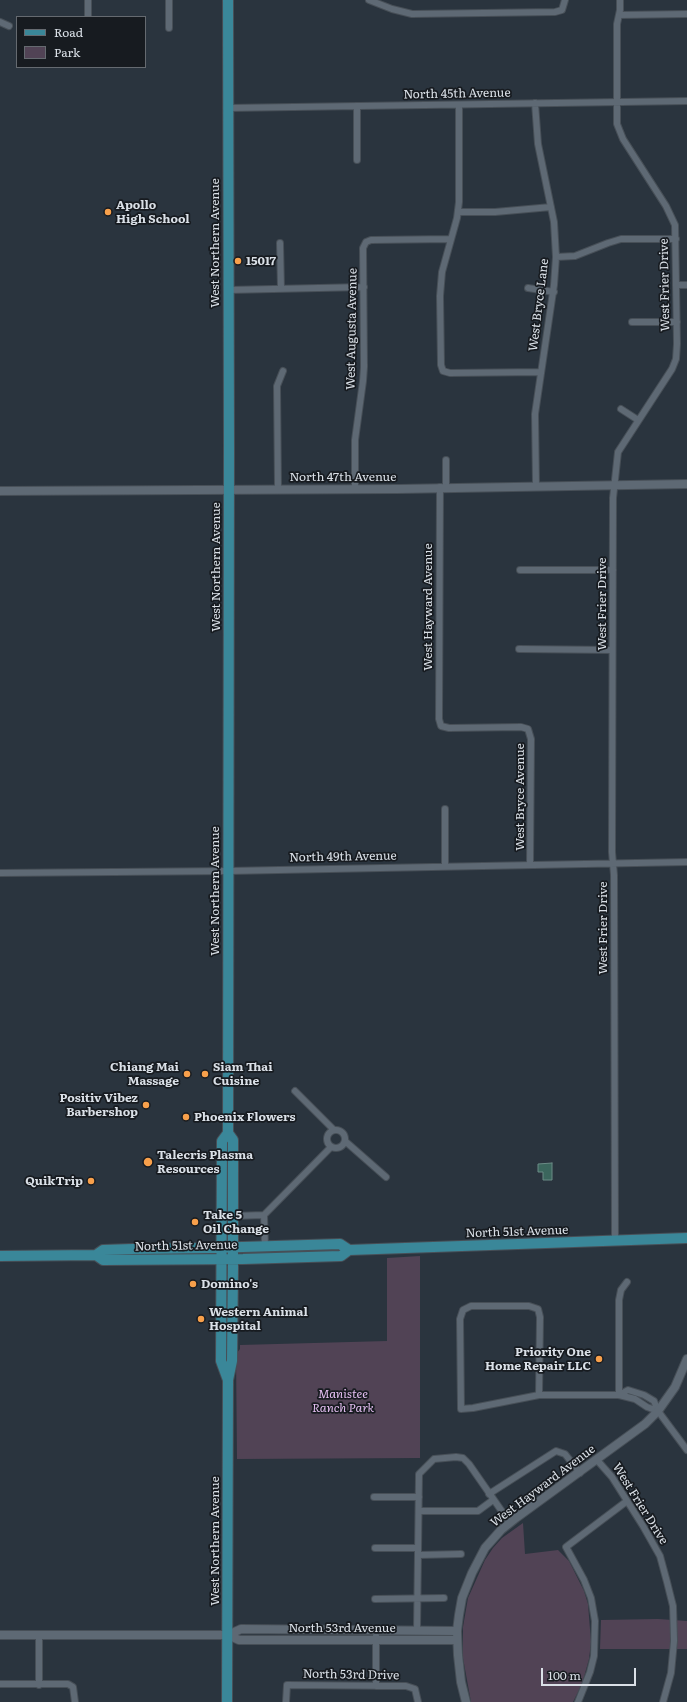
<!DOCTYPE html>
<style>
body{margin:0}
#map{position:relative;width:687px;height:1702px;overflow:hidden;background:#2a343e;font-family:Literata,serif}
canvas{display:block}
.legend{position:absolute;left:16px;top:16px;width:130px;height:52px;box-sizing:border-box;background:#171b20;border:1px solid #656a70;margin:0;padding:5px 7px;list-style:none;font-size:12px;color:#dae0e7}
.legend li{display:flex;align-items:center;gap:8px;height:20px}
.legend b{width:20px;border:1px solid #656a70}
.scale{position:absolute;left:541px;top:1668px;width:95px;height:18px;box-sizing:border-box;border:2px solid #dae0e7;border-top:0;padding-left:5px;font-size:12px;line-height:14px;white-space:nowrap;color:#dae0e7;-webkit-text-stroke:3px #171b20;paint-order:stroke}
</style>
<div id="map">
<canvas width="687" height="1702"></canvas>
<ul class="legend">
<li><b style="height:5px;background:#3a8799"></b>Road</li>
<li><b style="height:11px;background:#514355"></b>Park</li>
</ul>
<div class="scale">100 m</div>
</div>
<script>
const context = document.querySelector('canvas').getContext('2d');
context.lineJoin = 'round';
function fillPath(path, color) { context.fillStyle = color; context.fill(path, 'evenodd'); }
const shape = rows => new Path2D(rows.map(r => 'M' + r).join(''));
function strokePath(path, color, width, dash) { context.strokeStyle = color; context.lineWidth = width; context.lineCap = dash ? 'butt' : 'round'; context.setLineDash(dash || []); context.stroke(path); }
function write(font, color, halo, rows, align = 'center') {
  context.font = font + ' Literata,serif'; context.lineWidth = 3.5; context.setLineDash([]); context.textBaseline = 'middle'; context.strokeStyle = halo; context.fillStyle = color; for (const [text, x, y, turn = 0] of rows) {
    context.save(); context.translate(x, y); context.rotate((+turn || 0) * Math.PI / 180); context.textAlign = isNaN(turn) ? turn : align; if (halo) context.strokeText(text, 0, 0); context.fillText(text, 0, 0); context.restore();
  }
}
const green = shape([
 [420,1256,420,1458,237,1459,236,1354,240,1349,240,1345,387,1341,387,1258],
 [523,1523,525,1554,558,1550,569,1561,584,1591,588,1604,591,1642,589,1659,582,1684,573,1702,471,1702,463,1658,463,1627,468,1598,485,1560,493,1548,502,1538],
 [658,1619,687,1621,687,1649,600,1649,601,1620]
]);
const water = shape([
 [552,1163,552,1180,543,1180,543,1172,538,1172,538,1164,552,1163]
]);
const minor = shape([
 [169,0,169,28],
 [369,0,392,9,412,14,555,12,562,10,565,0],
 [619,15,687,14],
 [88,17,88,0],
 [0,22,9,26],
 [535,103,538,144,554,222,556,257,554,285,535,414,536,486],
 [459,105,459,202,457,218,442,272,440,296,441,365,443,371,450,373,541,372],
 [357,106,357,160],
 [228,108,687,101],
 [458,212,495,212,551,207],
 [280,243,281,289],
 [556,257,575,256,608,243,621,239,676,239],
 [677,285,687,285],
 [528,288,554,292],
 [228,290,364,287],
 [632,322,677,322],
 [621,409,638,420],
 [446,460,446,487],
 [440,487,439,719,441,726,449,728,521,727,528,729,531,739,530,865],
 [278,489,277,386,283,371],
 [355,489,355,440,363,381,364,367,363,248,366,242,371,240,451,239],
 [520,570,613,570],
 [519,649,612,650],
 [445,809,445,866],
 [0,873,228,871,687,862],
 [295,1091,334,1130],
 '327 1139a9 9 0 1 1 18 0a9 9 0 1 1-18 0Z',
 [345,1141,386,1177],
 [233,1216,264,1215],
 [615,1241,614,875,612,852,613,498,618,452,672,369,676,359,677,344,675,225,666,206,623,139,617,124,617,24,620,10,620,0],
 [265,1247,264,1215,331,1147],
 [539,1395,540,1317,538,1309,529,1306,471,1306,463,1310,460,1319,461,1409,473,1408,539,1395,619,1395,635,1399,647,1407,658,1411],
 [619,1395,619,1300,621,1290,627,1282],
 [619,1395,628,1390,644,1395,654,1401,658,1411,687,1450],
 [597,1460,612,1477,643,1526,660,1556,667,1582,673,1606,674,1641,671,1673,663,1702],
 [489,1494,556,1451,565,1454,580,1473],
 [374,1497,419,1497],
 [419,1511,478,1511,493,1500],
 [375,1548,418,1548],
 [418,1555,461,1554],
 [375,1599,444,1598],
 [417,1630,419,1474,434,1459,456,1457,463,1458,469,1464,510,1523],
 [39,1634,39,1685],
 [376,1636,376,1686],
 [0,1684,68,1684,73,1687,75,1702],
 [286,1702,287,1685,406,1686,415,1689,418,1702],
 [578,1702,590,1672,594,1656,595,1621,591,1598,584,1580,566,1547,627,1501]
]);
const tertiary = shape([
 [0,491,398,489,687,484],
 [0,1635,228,1635,241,1629,457,1631],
 [228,1635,239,1640,457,1640],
 [466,1702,461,1682,458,1655,457,1631,459,1615,462,1598,472,1573,485,1548,501,1530,516,1518,645,1424,658,1411,675,1387,687,1359]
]);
const primary = shape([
 [228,0,229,447,228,1133,222,1141,221,1361,228,1380],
 [96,1255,103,1250,133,1249,210,1248,340,1244,349,1250],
 [0,1256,96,1255,103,1260,243,1259,341,1256,349,1250,687,1238],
 [227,1702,228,1380,232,1361,233,1268,233,1140,228,1133]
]);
const markers = [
 [108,212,4,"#f8a04b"],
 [238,261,4,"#f8a04b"],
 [187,1074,4,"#f8a04b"],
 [205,1074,4,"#f8a04b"],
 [146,1105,4,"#f8a04b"],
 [186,1117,4,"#f8a04b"],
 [148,1162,5,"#f8a04b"],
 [91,1181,4,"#f8a04b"],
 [195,1222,4,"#f8a04b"],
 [193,1284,4,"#f8a04b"],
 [201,1319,4,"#f8a04b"],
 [599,1359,4,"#f8a04b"]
];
const streetNames = [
 ["North 45th Avenue",457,94,-1],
 ["West Northern Avenue",215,243,-90],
 ["West Frier Drive",665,285,-91],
 ["West Bryce Lane",539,305,-83],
 ["West Augusta Avenue",352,329,-89],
 ["North 47th Avenue",343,477],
 ["West Northern Avenue",216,567,-90],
 ["West Frier Drive",602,604,-90],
 ["West Hayward Avenue",428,607,-90],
 ["West Bryce Avenue",520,797,-90],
 ["North 49th Avenue",343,857,-1],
 ["West Northern Avenue",215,891,-90],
 ["West Frier Drive",603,928,-90],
 ["North 51st Avenue",517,1232,-2],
 ["North 51st Avenue",186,1246,-1],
 ["West Hayward Avenue",543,1486,-37],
 ["West Frier Drive",640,1504,58],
 ["West Northern Avenue",215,1541,-90],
 ["North 53rd Avenue",342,1628],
 ["North 53rd Drive",351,1675,1]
];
const poiNames = [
 ["Apollo",116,205],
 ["High School",116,219],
 ["15017",246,261],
 ["Chiang Mai",179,1067,"right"],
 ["Massage",179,1081,"right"],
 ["Siam Thai",213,1067],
 ["Cuisine",213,1081],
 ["Positiv Vibez",138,1098,"right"],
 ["Barbershop",138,1112,"right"],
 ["Phoenix Flowers",194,1117],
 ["Talecris Plasma",157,1155],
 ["Resources",157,1169],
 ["QuikTrip",83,1181,"right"],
 ["Take 5",203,1215],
 ["Oil Change",203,1229],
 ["Domino's",201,1284],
 ["Western Animal",209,1312],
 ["Hospital",209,1326],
 ["Priority One",591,1352,"right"],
 ["Home Repair LLC",591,1366,"right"]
];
const parkNames = [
 ["Manistee",343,1394],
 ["Ranch Park",343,1408]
];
fillPath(green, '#514355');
fillPath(water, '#3b665d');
strokePath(water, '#6b8b86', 1);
strokePath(minor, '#474f57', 8);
strokePath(tertiary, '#474f57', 10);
strokePath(primary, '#474f57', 12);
strokePath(minor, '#5e6974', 6);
strokePath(tertiary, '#5e6974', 8);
strokePath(primary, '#3a8799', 10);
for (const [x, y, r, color] of markers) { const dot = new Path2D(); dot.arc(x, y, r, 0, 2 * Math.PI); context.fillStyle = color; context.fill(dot); strokePath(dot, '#171b20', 1.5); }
write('12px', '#dae0e7', '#171b20', streetNames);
write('bold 12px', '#dae0e7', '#171b20', poiNames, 'left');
write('italic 12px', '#e5bff2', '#171b20', parkNames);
</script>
